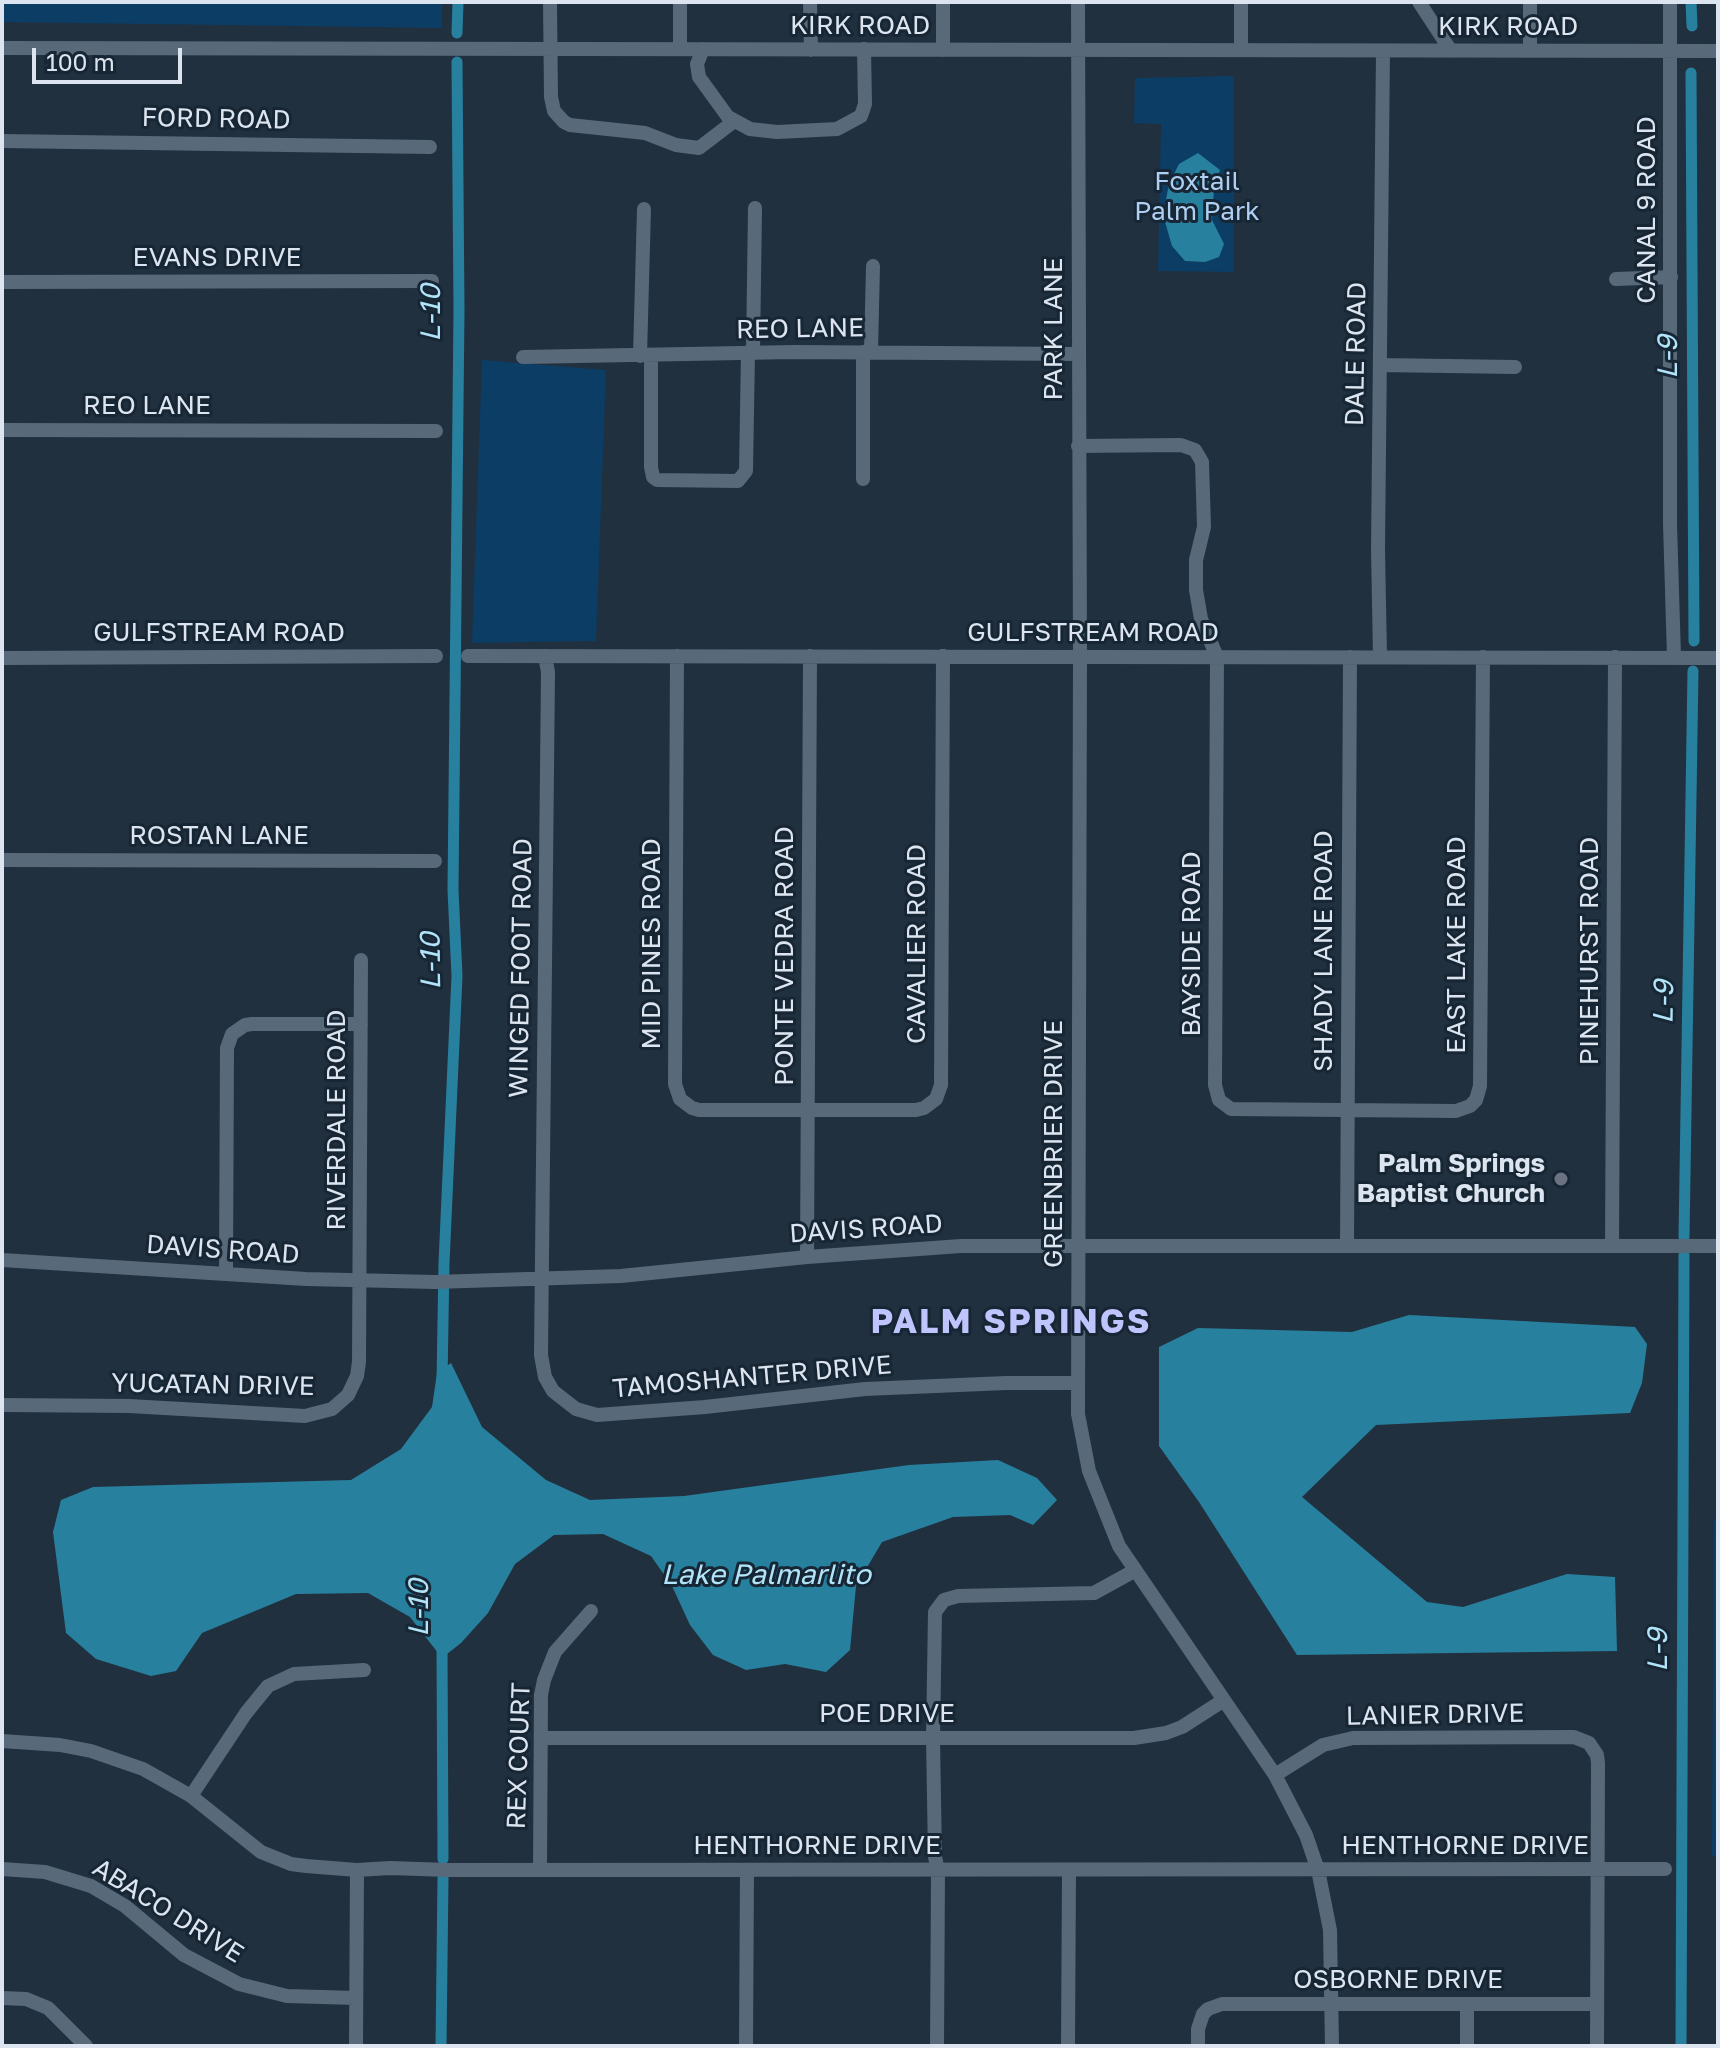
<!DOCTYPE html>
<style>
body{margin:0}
#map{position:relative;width:1720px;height:2048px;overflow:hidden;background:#21303e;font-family:"Golos Text",sans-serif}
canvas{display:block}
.frame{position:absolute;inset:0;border:4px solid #dce5ef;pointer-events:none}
.scale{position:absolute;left:32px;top:48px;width:150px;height:36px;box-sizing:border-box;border:4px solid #dce5ef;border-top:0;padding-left:10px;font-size:24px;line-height:28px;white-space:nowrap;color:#dce5ef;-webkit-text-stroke:6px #172634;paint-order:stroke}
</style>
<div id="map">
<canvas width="1720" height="2048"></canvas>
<div class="frame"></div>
<div class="scale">100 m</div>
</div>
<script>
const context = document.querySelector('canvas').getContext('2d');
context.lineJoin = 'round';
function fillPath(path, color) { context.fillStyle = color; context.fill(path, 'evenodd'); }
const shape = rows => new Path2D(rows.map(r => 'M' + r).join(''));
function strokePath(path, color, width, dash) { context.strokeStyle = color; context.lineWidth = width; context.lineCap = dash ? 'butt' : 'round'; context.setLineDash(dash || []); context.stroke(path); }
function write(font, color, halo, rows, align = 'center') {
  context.font = font + ' "Golos Text",sans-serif'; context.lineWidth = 6; context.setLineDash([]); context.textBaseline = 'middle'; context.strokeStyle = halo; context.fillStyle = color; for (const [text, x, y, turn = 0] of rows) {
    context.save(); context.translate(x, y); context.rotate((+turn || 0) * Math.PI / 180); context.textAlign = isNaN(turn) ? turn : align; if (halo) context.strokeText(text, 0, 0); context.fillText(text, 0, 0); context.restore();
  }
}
const green = shape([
 [2,2,442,2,442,28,2,22],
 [1234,76,1234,272,1158,271,1161,124,1134,123,1135,78],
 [482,360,606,370,596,641,472,643],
 [1714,1519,1718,1519,1718,1856,1712,1856]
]);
const water = shape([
 [1198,153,1220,170,1214,189,1212,220,1224,244,1219,257,1205,262,1185,261,1172,246,1163,215,1169,184,1179,164],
 [1409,1315,1635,1327,1647,1344,1642,1383,1630,1413,1376,1425,1302,1497,1427,1602,1463,1607,1567,1574,1615,1577,1617,1651,1297,1655,1199,1502,1159,1446,1159,1347,1198,1328,1352,1332],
 [451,1363,482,1427,546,1480,590,1500,684,1496,909,1465,998,1460,1037,1478,1057,1500,1033,1525,1010,1515,953,1517,882,1542,856,1586,850,1650,826,1672,785,1664,746,1670,713,1655,690,1625,672,1586,651,1556,603,1534,554,1535,515,1564,488,1613,461,1643,442,1658,410,1617,368,1593,296,1594,202,1633,176,1671,151,1676,96,1659,66,1633,53,1532,61,1500,93,1487,351,1480,401,1449,432,1407,437,1373]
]);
const canal = shape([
 [1691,2,1692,26],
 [457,33,458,2],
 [1691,73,1694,641],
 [1684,1237,1693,671],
 [442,1381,444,1263,457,976,453,890,459,310,457,62],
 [442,1647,443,1859],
 [441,2046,443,1878],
 [1681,2046,1684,1255]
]);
const minor = shape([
 [550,2,551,97,554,111,564,122,570,125,645,133,676,145,699,148,733,122],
 [810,2,811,50],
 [943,2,943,50],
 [1078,2,1080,657,1078,1414,1089,1471,1119,1546,1275,1775,1306,1835,1318,1870,1330,1930,1332,2046],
 [1241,2,1241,50],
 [1419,2,1451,51],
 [1530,2,1530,51],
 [1670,2,1670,524,1674,657],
 [2,48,1718,51],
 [680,49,680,2],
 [703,49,697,64,699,77,728,117,750,129,777,132,837,129,861,116,865,104,864,49],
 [2,141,430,147],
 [1616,279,1671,277],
 [2,282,432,281],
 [753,352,755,208],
 [871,352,873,266],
 [640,356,644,209],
 [651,356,651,467,653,477,657,480,738,481,746,471,748,352],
 [523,357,795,352,1078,354],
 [1380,365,1515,367],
 [2,430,436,431],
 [1078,446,1181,445,1195,450,1202,462,1204,527,1196,560,1196,590,1201,619,1217,657,1215,1085,1219,1100,1231,1109,1456,1111,1470,1106,1476,1100,1480,1086,1483,657],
 [863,479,863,352],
 [468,656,1718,658],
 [545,656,548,672,541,1355,545,1377,553,1391,576,1409,597,1415,705,1407,865,1389,1006,1383,1077,1383],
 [677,656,675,1084,680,1099,692,1108,699,1110,916,1110,924,1108,936,1099,941,1085,943,656],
 [1380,657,1378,549,1383,51],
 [2,658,436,656],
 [2,860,435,861],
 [1347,1246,1350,657],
 [1612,1246,1615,657],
 [807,1257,810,656],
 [2,1260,306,1279,435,1282,621,1276,807,1257,961,1246,1718,1246],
 [226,1274,227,1048,232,1034,245,1025,252,1024,361,1024],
 [2,1405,129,1406,305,1416,332,1409,348,1395,357,1376,359,1362,361,960],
 [541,1738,1134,1738,1166,1733,1182,1727,1224,1700],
 [2,1741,60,1745,91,1751,143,1769,191,1796,261,1852,291,1864,306,1866,357,1870,390,1868,448,1870,1665,1869],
 [1275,1775,1323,1745,1353,1738,1574,1737,1589,1743,1597,1755,1598,1763,1597,2046],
 [191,1796,246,1713,268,1686,294,1674,364,1670],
 [2,1869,45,1872,91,1886,125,1906,184,1955,239,1984,287,1996,356,1998],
 [540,1870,541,1695,544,1680,555,1652,591,1611],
 [2,1998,26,1999,48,2008,86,2046],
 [356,2046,357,1870],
 [746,2046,747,1870],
 [937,2046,938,1871,935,1857,933,1738,935,1612,944,1600,958,1596,1094,1593,1134,1571],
 [1068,2046,1069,1870],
 [1198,2046,1198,2029,1203,2014,1208,2009,1222,2004,1597,2004],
 [1467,2046,1467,2004]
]);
const markers = [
 [1561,1179,8,"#6b7280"]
];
const streetNames = [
 ["KIRK ROAD",860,26],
 ["KIRK ROAD",1508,27],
 ["FORD ROAD",216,119,1],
 ["CANAL 9 ROAD",1647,210,-90],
 ["EVANS DRIVE",217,258],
 ["REO LANE",800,329,-1],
 ["PARK LANE",1054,329,-90],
 ["DALE ROAD",1356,354,-89],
 ["REO LANE",147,406],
 ["GULFSTREAM ROAD",219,633],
 ["GULFSTREAM ROAD",1093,633],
 ["ROSTAN LANE",219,836],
 ["MID PINES ROAD",652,944,-90],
 ["CAVALIER ROAD",917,944,-90],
 ["BAYSIDE ROAD",1192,944,-90],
 ["EAST LAKE ROAD",1457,945,-90],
 ["SHADY LANE ROAD",1324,951,-90],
 ["PINEHURST ROAD",1590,951,-90],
 ["PONTE VEDRA ROAD",785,956,-90],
 ["WINGED FOOT ROAD",521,968,-89],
 ["RIVERDALE ROAD",337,1120,-90],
 ["GREENBRIER DRIVE",1054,1144,-90],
 ["DAVIS ROAD",866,1229,-4],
 ["DAVIS ROAD",223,1250,4],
 ["TAMOSHANTER DRIVE",752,1377,-5],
 ["YUCATAN DRIVE",213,1385,1],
 ["POE DRIVE",887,1714],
 ["LANIER DRIVE",1435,1715,-1],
 ["REX COURT",519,1756,-88],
 ["HENTHORNE DRIVE",817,1846],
 ["HENTHORNE DRIVE",1465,1846],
 ["ABACO DRIVE",168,1911,32],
 ["OSBORNE DRIVE",1398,1980]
];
const parkNames = [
 ["Foxtail",1197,182],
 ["Palm Park",1197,212]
];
const poiNames = [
 ["Palm Springs",1545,1164],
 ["Baptist Church",1545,1194]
];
const waterNames = [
 ["L-10",431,313,-90],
 ["L-9",1668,357,-90],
 ["L-10",431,961,-91],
 ["L-9",1664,1002,-89],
 ["Lake Palmarlito",766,1575],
 ["L-10",419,1608,-90],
 ["L-9",1658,1650,-90]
];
const districtNames = [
 ["PALM SPRINGS",1011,1322]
];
fillPath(green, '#0c3d65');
fillPath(water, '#28809f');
strokePath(canal, '#28809f', 11);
strokePath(minor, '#586979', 14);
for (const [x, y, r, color] of markers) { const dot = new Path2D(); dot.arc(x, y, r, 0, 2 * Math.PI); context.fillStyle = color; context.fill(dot); strokePath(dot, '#172634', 3); }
write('26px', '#dce5ef', '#172634', streetNames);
write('26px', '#aecff1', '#172634', parkNames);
write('bold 26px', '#dce5ef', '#172634', poiNames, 'right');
write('italic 28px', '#b2e4f9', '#172634', waterNames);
context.letterSpacing = '2px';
write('bold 34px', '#bfc4fd', '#172634', districtNames);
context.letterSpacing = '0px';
</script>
